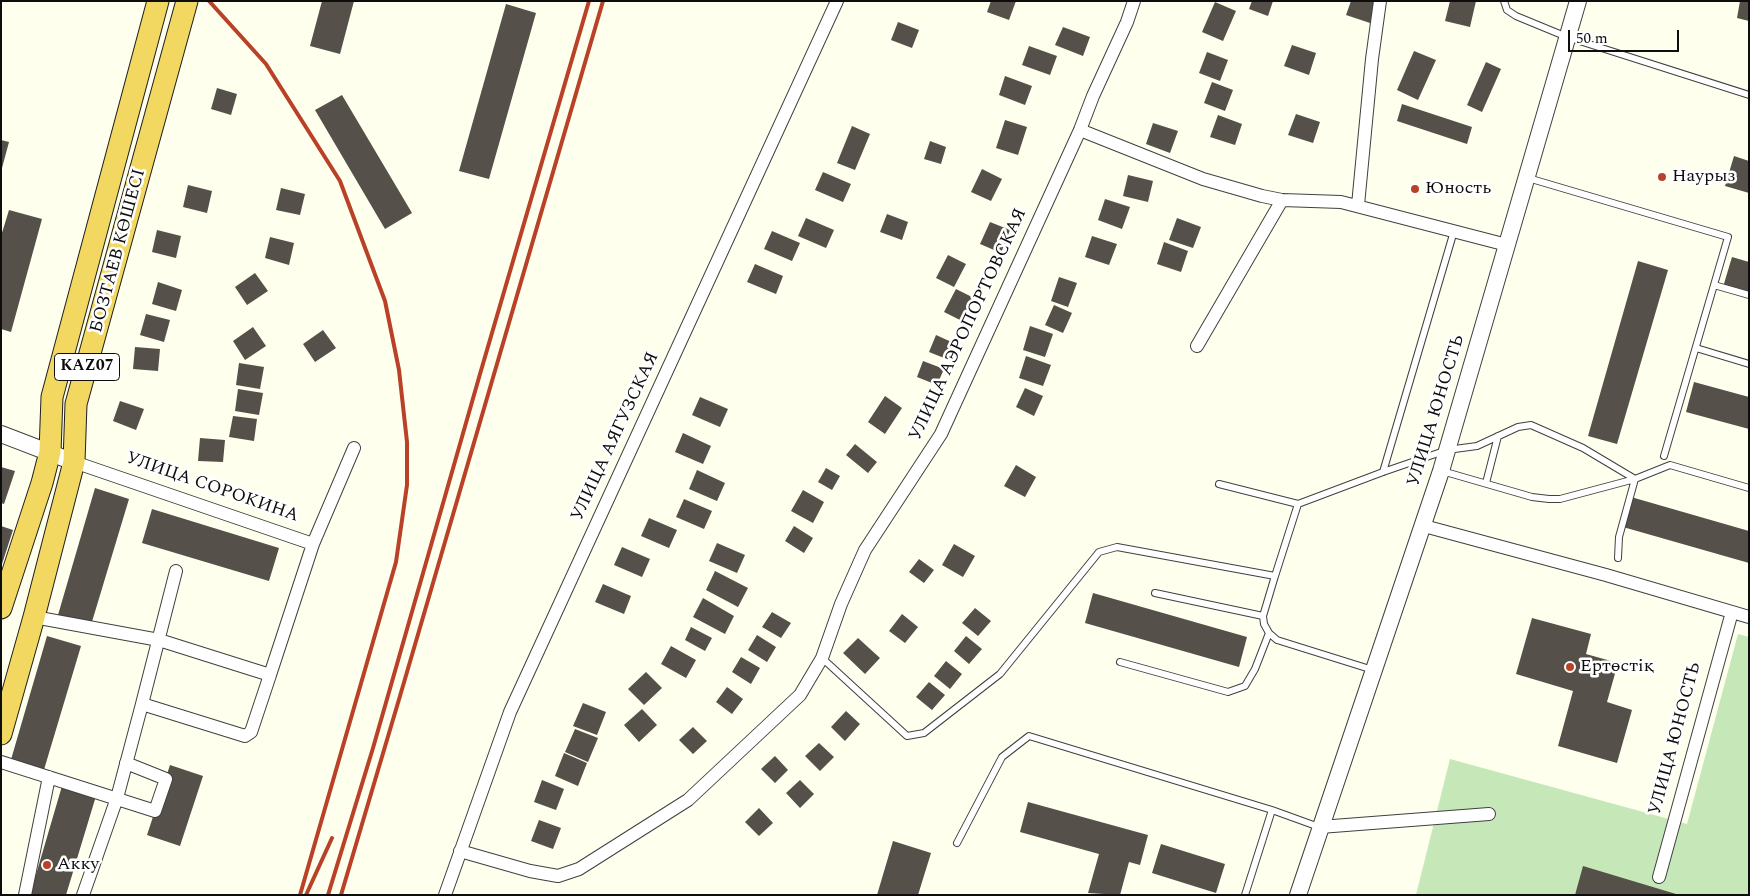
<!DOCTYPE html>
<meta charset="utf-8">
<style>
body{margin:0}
#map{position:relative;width:1750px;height:896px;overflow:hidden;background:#feffed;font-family:Spectral,serif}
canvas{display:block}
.frame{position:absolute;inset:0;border:2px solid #0d0d0d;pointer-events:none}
.scale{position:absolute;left:1568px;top:30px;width:111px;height:22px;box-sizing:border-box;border:2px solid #0d0d0d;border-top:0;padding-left:6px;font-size:15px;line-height:18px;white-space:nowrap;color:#0d0d0d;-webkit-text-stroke:4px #fff;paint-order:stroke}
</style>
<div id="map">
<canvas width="1750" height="896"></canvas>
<div class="frame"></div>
<div class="scale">50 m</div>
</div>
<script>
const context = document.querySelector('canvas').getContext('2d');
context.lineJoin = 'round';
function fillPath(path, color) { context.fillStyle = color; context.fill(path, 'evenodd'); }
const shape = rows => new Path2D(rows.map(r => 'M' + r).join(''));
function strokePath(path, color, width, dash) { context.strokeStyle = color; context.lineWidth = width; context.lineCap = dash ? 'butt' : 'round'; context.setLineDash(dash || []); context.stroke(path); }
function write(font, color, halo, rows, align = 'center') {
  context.font = font + ' Spectral,serif'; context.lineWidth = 5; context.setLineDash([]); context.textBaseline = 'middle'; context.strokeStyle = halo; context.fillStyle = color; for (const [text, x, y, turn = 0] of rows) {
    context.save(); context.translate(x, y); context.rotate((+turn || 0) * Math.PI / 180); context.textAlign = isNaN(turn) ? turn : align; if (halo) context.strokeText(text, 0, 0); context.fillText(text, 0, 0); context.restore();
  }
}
const green = shape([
 [1738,634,1749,637,1749,895,1416,895,1450,759,1687,824]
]);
const building = shape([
 [322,1,354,1,340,54,310,46],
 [991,1,1016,1,1009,20,987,12],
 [1252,1,1273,1,1268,16,1249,9],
 [1351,1,1378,1,1370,23,1346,15],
 [1450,1,1476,1,1470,27,1445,21],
 [1740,1,1749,1,1749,21,1737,18],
 [1215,2,1236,11,1223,41,1202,32],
 [506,4,536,13,489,179,459,171],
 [898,22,919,30,912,48,891,40],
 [1063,27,1090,37,1083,56,1055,45],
 [1292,45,1316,53,1309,75,1284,66],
 [1029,46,1057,56,1050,75,1022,65],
 [1414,51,1436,60,1418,100,1397,90],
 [1207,52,1228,60,1220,81,1199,73],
 [1486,62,1501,69,1482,112,1467,105],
 [1005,76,1032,86,1025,105,999,95],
 [1212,82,1233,90,1225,111,1204,103],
 [217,88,237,94,231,115,211,109],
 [342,95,412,213,385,229,315,110],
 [1402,104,1472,127,1467,144,1397,121],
 [1296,114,1320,122,1313,143,1288,135],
 [1218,115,1242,124,1235,145,1210,137],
 [1005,120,1027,127,1018,155,996,148],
 [1153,123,1178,131,1170,153,1146,144],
 [852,126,870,134,855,170,837,163],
 [1,140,9,142,2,168,1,167],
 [930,141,946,147,941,164,924,159],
 [1734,156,1749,161,1749,193,1725,186],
 [982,169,1002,179,991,201,971,192],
 [823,172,851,184,843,202,815,190],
 [1128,175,1153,181,1148,202,1123,196],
 [188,185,212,191,207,213,183,207],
 [281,188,305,194,300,215,276,210],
 [1105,199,1130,207,1122,229,1098,220],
 [9,210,42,219,11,332,1,329,1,236],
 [887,214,908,222,902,240,880,232],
 [806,218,834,230,826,248,798,236],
 [1177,218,1201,227,1193,248,1169,240],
 [990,222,1010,230,1001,253,980,244],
 [157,230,181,236,176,258,152,252],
 [772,231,800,243,792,261,764,249],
 [1092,236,1117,244,1109,265,1085,257],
 [270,237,294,243,289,265,265,258],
 [1164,242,1188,251,1181,272,1157,264],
 [948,255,966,264,954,287,936,278],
 [1732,257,1749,262,1749,294,1723,287],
 [1638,261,1668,270,1617,444,1588,436],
 [755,264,783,276,776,294,747,282],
 [255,273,268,291,247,305,235,287],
 [1059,277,1077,283,1068,307,1051,301],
 [158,282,182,290,176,311,152,304],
 [956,289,974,298,962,321,944,312],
 [1054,305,1072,313,1063,333,1045,325],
 [146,314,170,320,164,342,140,335],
 [1030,326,1053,334,1045,357,1023,350],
 [253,327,266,346,245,360,233,341],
 [323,330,336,348,315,362,303,344],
 [936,335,956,344,949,360,929,352],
 [135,347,160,349,158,371,133,369],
 [1026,356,1051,365,1043,386,1019,378],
 [923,361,944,369,937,385,917,377],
 [239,363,264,367,260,389,236,385],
 [1694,382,1749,397,1749,429,1686,412],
 [1025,388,1043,396,1034,416,1016,407],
 [238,389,263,393,259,415,235,411],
 [885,396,902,408,885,434,868,422],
 [700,397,728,409,720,427,692,415],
 [120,401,144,409,136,430,113,421],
 [233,416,257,419,254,441,229,437],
 [683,433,711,446,703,464,675,452],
 [200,438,225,440,223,462,198,461],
 [855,444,877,462,868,473,846,455],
 [1016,465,1036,477,1025,497,1004,486],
 [1,467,15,471,4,504,1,503],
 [826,468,840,476,832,490,818,482],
 [697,470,725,483,717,501,689,489],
 [95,488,129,499,91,625,58,615],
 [803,490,824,502,813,523,791,511],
 [1631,497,1749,531,1749,563,1623,527],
 [684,499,712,511,704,529,676,517],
 [152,509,279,548,269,581,142,543],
 [649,518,677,530,669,548,641,536],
 [1,526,13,530,2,564,1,564],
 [794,526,813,538,804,553,785,541],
 [717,543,745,555,737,573,709,561],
 [954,544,975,556,963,577,942,565],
 [622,547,650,559,642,577,614,565],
 [919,559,934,570,924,583,909,572],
 [715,571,748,588,738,607,706,590],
 [603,584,631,596,624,614,595,602],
 [1093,593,1247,637,1239,667,1085,623],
 [703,598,734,616,725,634,693,617],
 [975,608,991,621,978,636,962,623],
 [772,612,791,623,781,638,762,627],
 [902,614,918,627,905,643,889,631],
 [1532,618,1591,634,1586,654,1618,663,1607,702,1632,710,1617,763,1558,746,1573,691,1516,674],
 [691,627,712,638,705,651,685,640],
 [757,635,776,647,767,662,748,650],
 [47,636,81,646,43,773,10,763],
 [966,636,982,649,969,664,954,651],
 [858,638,880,658,865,674,843,653],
 [671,646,696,660,686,678,661,664],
 [741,657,760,668,751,684,732,672],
 [946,661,962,674,950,689,934,676],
 [646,672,662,688,644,705,628,689],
 [929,682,945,695,932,710,916,697],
 [727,687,743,699,732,714,716,702],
 [583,703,606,712,597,735,573,726],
 [642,709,657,725,639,742,624,725],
 [846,711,860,724,845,741,831,727],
 [693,727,707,741,693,754,679,740],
 [575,729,598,738,588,762,565,752],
 [819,743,834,757,820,771,805,756],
 [564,753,587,763,578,786,555,776],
 [775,756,788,770,775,783,761,769],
 [170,765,203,776,180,846,147,835],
 [542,780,564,789,556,810,534,802],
 [800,780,814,794,800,808,786,793],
 [62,786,96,796,66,895,30,895],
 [1028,802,1148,835,1140,865,1129,862,1120,895,1088,893,1099,854,1020,832],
 [759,808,773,823,759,836,745,822],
 [539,820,561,828,553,849,531,841],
 [893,841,931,853,918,895,877,895],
 [1161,844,1225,864,1216,893,1152,873],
 [1583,866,1676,894,1676,895,1575,895]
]);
const service = shape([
 [1504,1,1507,10,1516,16,1567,37,1749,95],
 [1528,178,1728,237,1664,456],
 [1714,285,1749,295],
 [1696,348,1749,364],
 [1442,471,1532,497,1549,499,1560,499,1635,479,1670,465,1749,488],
 [1383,472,1454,231],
 [1486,483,1498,436],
 [1219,484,1298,504],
 [1618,558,1619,537,1635,479],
 [1275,576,1263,616,1264,624,1269,633,1277,640,1373,670],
 [1155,593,1263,616],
 [822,658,907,736,924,733,1000,674,1099,552,1117,547,1275,576,1298,504,1383,472,1447,450,1477,446,1518,427,1531,425,1583,448,1635,479],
 [1120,662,1228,692,1245,686,1255,669,1269,633],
 [957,843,1002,757,1029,736,1272,810,1319,827],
 [1245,895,1272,810]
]);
const minor = shape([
 [1080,130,1203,179,1262,196,1282,200,1341,202,1507,245],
 [1358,205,1372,59,1380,1],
 [1197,346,1282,200],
 [74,462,313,544,354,448],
 [1424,526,1606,575,1749,617],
 [176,571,142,704,245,736,251,732,270,675],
 [34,617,159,640,270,675,313,544],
 [1,762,155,811,166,779,126,763],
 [1320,827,1489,814],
 [460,851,530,871,558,876,579,869,688,800,800,695,822,658,841,604,865,550,941,434,1080,130,1093,96,1127,22,1134,1],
 [1659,877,1732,612],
 [25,895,49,777],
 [83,895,117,798,142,704],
 [445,895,510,712,837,1]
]);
const tertiary = shape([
 [1,434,74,462],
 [1298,895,1441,471,1578,1]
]);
const trunk = shape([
 [1,608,42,483,50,452,52,397,158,1],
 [1,734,34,617,74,462,76,404,187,1]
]);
const rail = shape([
 [209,1,266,64,340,181,385,301,399,370,407,442,407,485,396,562,300,895],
 [306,895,332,838],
 [328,895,373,748,480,374,589,1],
 [341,895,400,696,603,1]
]);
const markers = [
 [1662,177,5,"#b94128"],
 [1415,189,5,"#b94128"],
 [1570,667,5,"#b94128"],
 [47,865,5,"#b94128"]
];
const shields = [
 [87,367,65]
];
const shieldNames = [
 ["KAZ07",87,367]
];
const poiNames = [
 ["Наурыз",1672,177],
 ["Юность",1425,189],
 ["Ертөстіқ",1580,667],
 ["Акку",57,865]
];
const streetNames = [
 ["БОЗТАЕВ КӨШЕСІ",119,251,-75],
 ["УЛИЦА АЭРОПОРТОВСКАЯ",969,325,-65],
 ["УЛИЦА ЮНОСТЬ",1437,411,-73],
 ["УЛИЦА АЯГУЗСКАЯ",616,437,-65],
 ["УЛИЦА СОРОКИНА",212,488,19],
 ["УЛИЦА ЮНОСТЬ",1676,739,-75]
];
fillPath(green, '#c6e8b8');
fillPath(building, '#555049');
strokePath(service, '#404040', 8);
strokePath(minor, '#404040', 14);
strokePath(tertiary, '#404040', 18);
strokePath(trunk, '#1e1e1e', 23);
strokePath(service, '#fff', 6);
strokePath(minor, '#fff', 12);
strokePath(tertiary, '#fff', 16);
strokePath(trunk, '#f2d860', 21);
strokePath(rail, '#b94128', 4);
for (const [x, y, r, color] of markers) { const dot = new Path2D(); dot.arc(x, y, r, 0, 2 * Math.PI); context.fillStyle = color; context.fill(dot); strokePath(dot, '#fff', 2); }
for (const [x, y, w] of shields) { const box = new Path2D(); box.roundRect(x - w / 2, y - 13.5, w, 27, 4); context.fillStyle = '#fff'; context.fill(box); strokePath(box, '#0d0d0d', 1); }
write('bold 16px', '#0d0d0d', null, shieldNames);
write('18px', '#0d0d0d', '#fff', poiNames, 'left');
write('18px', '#0d0d0d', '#fff', streetNames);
</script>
